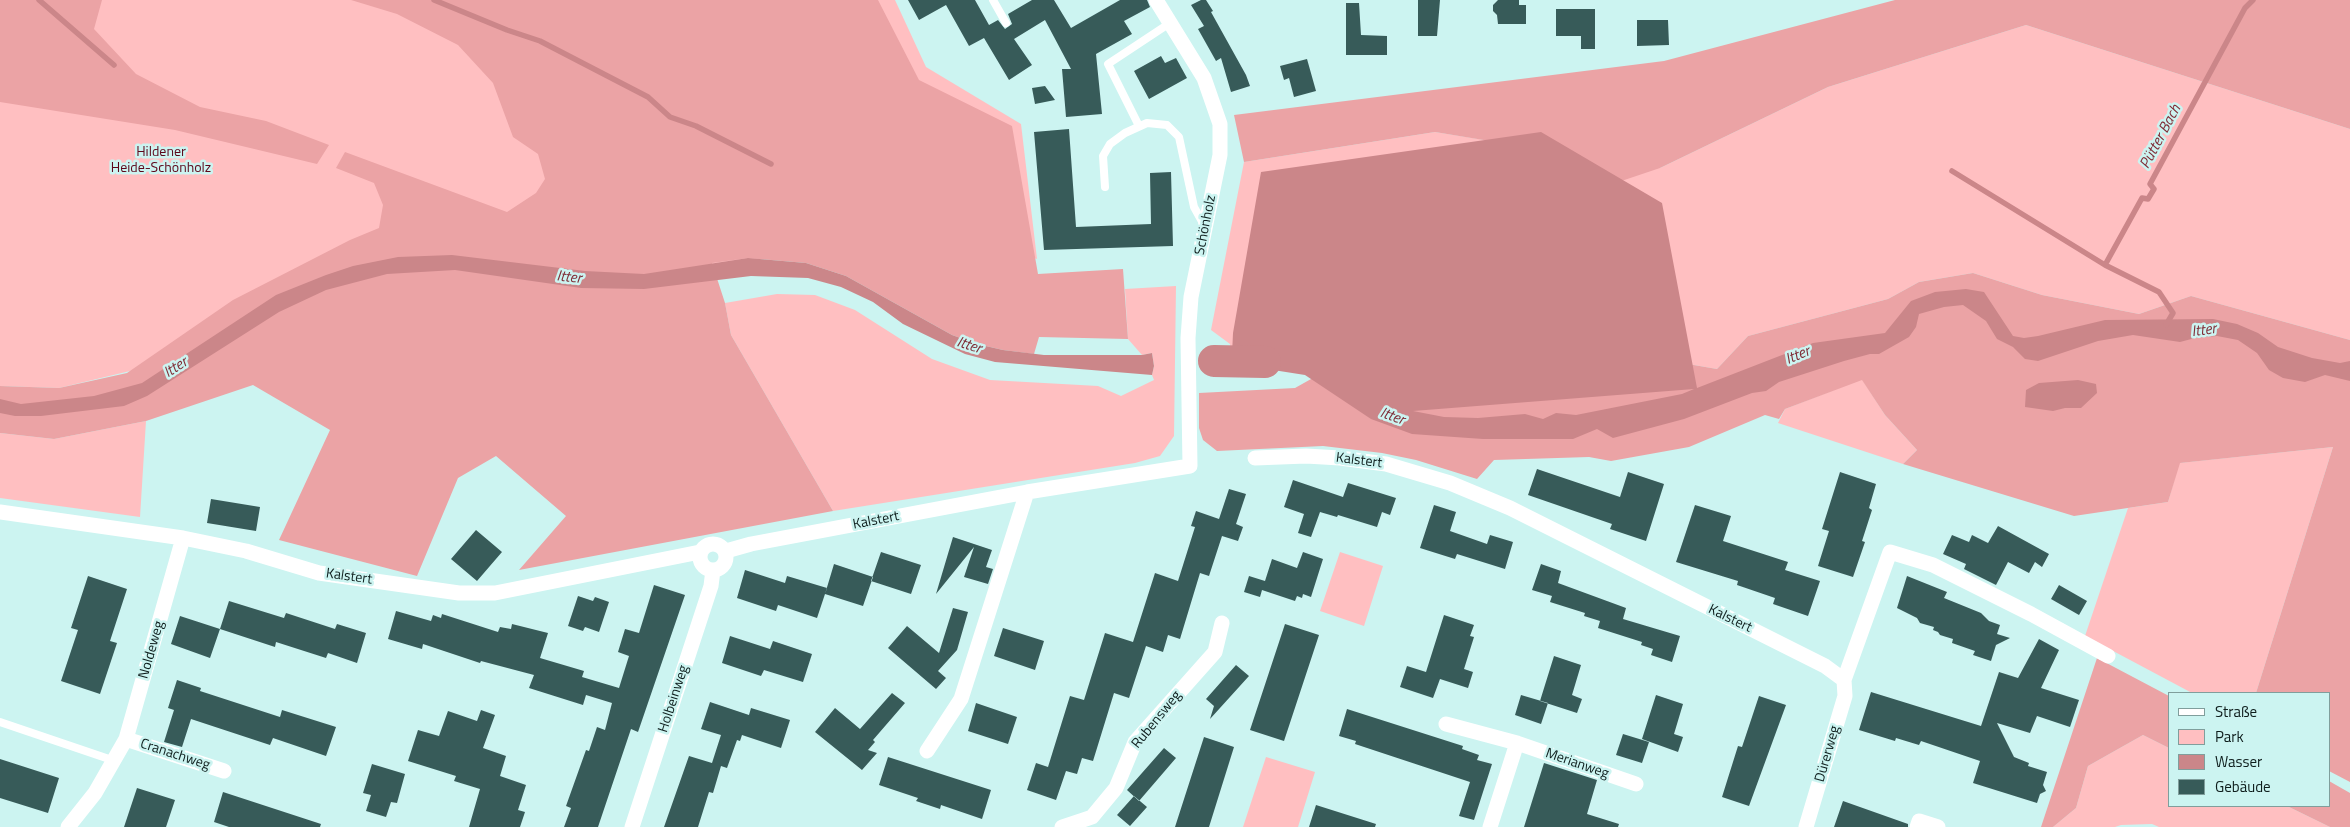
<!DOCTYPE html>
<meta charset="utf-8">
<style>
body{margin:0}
#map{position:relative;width:2350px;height:827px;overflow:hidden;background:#ccf4f1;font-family:"Titillium Web",sans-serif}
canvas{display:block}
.legend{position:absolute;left:2168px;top:692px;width:162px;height:115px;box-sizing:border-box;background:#ccf4f1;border:1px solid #809e9c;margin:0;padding:6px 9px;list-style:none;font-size:15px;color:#0e1d1c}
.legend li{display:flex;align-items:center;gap:10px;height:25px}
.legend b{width:25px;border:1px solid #809e9c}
</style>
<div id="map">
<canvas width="2350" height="827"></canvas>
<ul class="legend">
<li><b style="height:6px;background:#fff"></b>Straße</li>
<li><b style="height:14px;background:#ffbfc1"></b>Park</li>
<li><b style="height:14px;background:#cb8689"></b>Wasser</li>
<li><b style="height:14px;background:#375b59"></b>Gebäude</li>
</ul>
</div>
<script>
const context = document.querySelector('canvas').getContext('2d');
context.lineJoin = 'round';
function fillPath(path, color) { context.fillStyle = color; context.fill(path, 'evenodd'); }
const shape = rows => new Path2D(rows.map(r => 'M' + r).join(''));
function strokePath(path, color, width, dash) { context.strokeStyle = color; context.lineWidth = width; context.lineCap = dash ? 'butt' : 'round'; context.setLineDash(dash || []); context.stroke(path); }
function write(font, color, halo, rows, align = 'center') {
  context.font = font + ' "Titillium Web",sans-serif'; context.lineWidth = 5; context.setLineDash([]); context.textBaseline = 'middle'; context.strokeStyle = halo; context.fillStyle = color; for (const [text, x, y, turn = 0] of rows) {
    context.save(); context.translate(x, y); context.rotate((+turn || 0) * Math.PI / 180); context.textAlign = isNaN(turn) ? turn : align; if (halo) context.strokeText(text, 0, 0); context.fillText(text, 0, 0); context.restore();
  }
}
const green = shape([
 [0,0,895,0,926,67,1021,124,1037,259,878,205,787,254,130,371,59,388,0,386],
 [2026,25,2350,129,2350,340,2191,296,2139,314,2042,295,1973,273,1919,282,1888,299,1748,336,1717,369,1420,318,1232,355,1230,344,1211,330,1244,162,1435,132,1660,168,1828,87],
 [1176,286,1174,436,1160,456,1135,463,833,511,731,335,725,303,777,294,815,295,855,310,932,359,990,380,1098,386,1121,396,1154,380,1152,375,1154,366,1152,353,1142,355,1128,339,1125,289],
 [1862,379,1885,415,1917,450,1903,464,1778,423,1785,409],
 [146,421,140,517,0,498,0,433,54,439],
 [2333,447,2256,693,2192,693,2085,636,2128,508,2168,502,2179,463],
 [1340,552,1383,566,1364,626,1320,611],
 [2143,735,2169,748,2169,806,2287,806,2330,827,2159,827,2152,824,2121,825,2115,827,2053,827,2076,808,2088,766],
 [1266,757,1315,772,1298,827,1243,827]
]);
const forest = shape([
 [0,0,102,0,94,29,136,74,200,107,266,121,329,145,317,164,175,130,0,102],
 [351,0,878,0,919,80,1012,126,1038,274,1123,269,1128,339,1039,337,1034,354,1003,350,977,344,952,335,846,276,806,263,748,258,712,263,725,303,731,335,833,511,519,570,566,516,496,456,458,478,417,576,279,540,330,430,253,385,146,421,54,439,0,433,0,386,59,388,127,373,233,300,350,240,379,228,383,205,374,183,336,168,345,152,507,212,536,193,545,179,538,154,513,137,493,83,458,45,397,14],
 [1895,0,2350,0,2350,129,2026,25,1828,87,1660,168,1559,202,1526,147,1435,132,1244,162,1234,115,1664,61],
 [1973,273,2042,295,2139,314,2191,296,2350,340,2350,782,2329,771,2329,693,2256,693,2333,447,2180,463,2168,502,2074,516,1903,464,1917,450,1885,415,1862,380,1785,409,1779,419,1765,415,1689,447,1611,461,1589,457,1494,460,1477,479,1416,460,1382,453,1323,446,1217,451,1203,440,1199,428,1199,393,1295,388,1420,318,1717,369,1748,336,1888,299,1919,282],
 [2097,658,2169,696,2169,748,2143,735,2088,766,2076,808,2053,827,2041,827],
 [2329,781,2350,793,2350,827,2330,827,2287,806,2329,806]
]);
const water = shape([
 [1541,132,1662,203,1697,388,1813,343,1885,333,1911,301,1935,292,1966,289,1984,292,2013,336,2024,338,2038,336,2105,320,2213,319,2237,324,2258,333,2278,347,2312,358,2340,363,2350,361,2350,381,2325,375,2305,382,2283,378,2269,370,2257,353,2238,340,2217,336,2195,338,2180,342,2133,335,2098,341,2038,361,2025,359,2013,347,1997,339,1986,321,1963,305,1944,307,1919,314,1916,327,1909,337,1879,354,1870,354,1844,361,1779,382,1766,391,1752,393,1684,419,1613,438,1597,429,1573,439,1483,439,1412,434,1371,419,1305,375,1254,367,1229,366,1222,369,1221,355,1232,355,1233,333,1261,172],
 [1694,389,1682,394,1576,415,1556,413,1543,419,1525,414,1478,418,1444,417,1413,411],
 [452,255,585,271,644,274,748,258,806,263,846,276,952,335,977,344,1003,350,1044,355,1142,355,1152,353,1154,366,1152,375,995,362,965,354,903,324,873,302,841,287,808,278,751,276,644,289,581,288,455,270,387,274,326,290,279,312,147,396,124,406,41,416,15,416,0,413,0,399,21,404,94,396,142,383,276,295,326,275,353,266,398,257],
 [2078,380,2096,384,2097,393,2081,408,2065,408,2053,411,2025,407,2026,390,2039,383]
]);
const stream = shape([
 [39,0,114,65],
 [434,0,507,30,540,41,648,97,670,117,696,126,771,164],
 [1952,171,2105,265],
 [2166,325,2173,313,2159,292,2105,265,2142,198,2148,199,2154,189,2150,184,2245,8,2253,0]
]);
const river = shape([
 [1214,361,1265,362]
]);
const building = shape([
 [908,0,975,0,989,25,998,20,1005,29,1012,24,1008,14,1032,0,1054,0,1071,28,1120,0,1147,0,1150,7,1124,21,1132,34,1096,54,1102,114,1066,117,1062,69,1071,69,1045,20,1014,39,1032,65,1009,80,984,38,969,46,946,5,919,20],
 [1201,0,1206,0,1213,11,1211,12,1246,75,1250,86,1231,92,1221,58,1216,61,1198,29,1204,26,1191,5],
 [1418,0,1440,0,1437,36,1418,36],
 [1498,0,1519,0,1519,5,1526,5,1526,24,1498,24,1497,15,1493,11,1493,5],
 [1346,3,1359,3,1361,35,1387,36,1387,55,1346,55],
 [1556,9,1595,9,1595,49,1581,49,1581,36,1556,36],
 [1637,20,1668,20,1669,45,1637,46],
 [1161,56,1165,63,1176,58,1187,78,1149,99,1134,71],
 [1307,59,1316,91,1294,97,1289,78,1284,80,1280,66],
 [1045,86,1055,100,1035,104,1032,88],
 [1069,129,1076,227,1151,224,1150,173,1171,172,1173,246,1044,250,1034,132],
 [1537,469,1620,497,1628,472,1664,484,1646,541,1610,529,1612,524,1528,495],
 [1840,472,1876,484,1869,508,1872,510,1862,541,1865,542,1853,577,1818,566,1829,531,1822,529],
 [1293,480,1343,497,1348,483,1396,498,1390,515,1382,512,1377,527,1338,515,1337,517,1320,512,1311,537,1298,533,1304,514,1284,507],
 [1229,489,1246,494,1236,524,1243,527,1238,541,1222,536,1209,576,1200,573,1180,639,1168,635,1163,652,1146,646,1129,698,1114,693,1093,761,1082,758,1077,774,1066,771,1056,800,1027,790,1036,763,1048,767,1070,696,1084,700,1105,633,1133,642,1155,573,1178,581,1195,527,1191,526,1196,511,1219,519],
 [211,499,260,507,256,531,207,523],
 [1434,505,1456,512,1450,531,1487,544,1490,535,1513,542,1505,569,1457,554,1455,559,1420,548],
 [1695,505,1731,516,1723,541,1788,562,1785,570,1820,581,1808,616,1773,604,1775,598,1737,585,1738,581,1676,562],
 [1998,526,2049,554,2042,567,2035,562,2029,573,2008,562,1996,585,1964,569,1966,564,1943,554,1952,535,1969,542,1972,535,1988,543],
 [476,530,502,552,477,581,451,559],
 [953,537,992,550,986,567,993,569,988,584,964,577,974,547,936,594],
 [881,552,921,565,911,594,871,581],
 [1303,552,1323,559,1311,597,1303,594,1302,598,1297,596,1295,601,1262,590,1260,597,1244,592,1249,576,1265,581,1272,559,1297,568],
 [834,564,873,577,863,606,825,594],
 [1541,564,1561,571,1558,583,1626,608,1623,619,1680,636,1672,662,1651,655,1653,649,1641,645,1642,642,1598,628,1600,621,1584,616,1585,613,1550,602,1552,596,1532,590],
 [745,570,785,583,787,576,827,588,817,618,778,605,776,611,737,598],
 [88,576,127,589,110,641,117,643,100,694,61,681,78,630,71,628],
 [1907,576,1947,592,1944,598,1981,613,1989,621,2000,625,1997,634,2010,638,1996,645,1991,661,1973,655,1975,651,1952,643,1953,639,1940,635,1938,632,1933,630,1934,627,1920,623,1917,618,1897,608],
 [654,585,685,595,638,732,631,729,598,827,564,827,571,808,566,806,586,750,589,751,597,727,605,730,612,703,586,695,583,705,529,688,534,675,481,661,480,663,423,644,422,649,388,639,396,611,431,621,433,615,441,618,442,614,498,632,500,627,511,629,512,624,548,633,540,658,584,671,582,677,619,688,629,656,618,652,625,629,639,633],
 [2059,585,2087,601,2079,615,2051,599],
 [578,596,593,601,595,597,609,602,599,632,585,627,583,631,568,626],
 [229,601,284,618,286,613,335,629,337,624,366,633,357,663,328,653,326,658,276,642,275,647,220,629],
 [953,608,968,612,957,650,938,671,946,678,936,689,888,648,907,626,939,653],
 [1444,615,1474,625,1470,636,1474,637,1464,669,1473,672,1468,688,1440,679,1433,698,1400,687,1407,666,1426,672],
 [180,616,220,629,210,658,171,644],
 [1285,624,1319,635,1284,741,1250,730],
 [1003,628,1044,641,1035,670,994,656],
 [730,636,770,649,773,641,812,654,803,682,764,670,761,676,722,663],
 [2039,639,2059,650,2041,688,2079,700,2070,727,2037,716,2030,733,1997,723,2014,757,2029,763,2028,766,2047,772,2043,785,2046,791,2040,794,2037,803,1973,783,1980,761,1921,741,1919,745,1896,738,1895,741,1859,730,1871,692,1981,726,1999,672,2018,678],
 [1554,656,1581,665,1572,695,1582,699,1577,713,1540,701],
 [1236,665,1249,676,1210,719,1214,706,1206,699],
 [177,680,201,688,200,691,280,717,282,710,336,727,326,756,273,738,270,745,191,719,182,747,164,742,174,710,168,708],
 [892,693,905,703,873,740,875,742,868,750,877,753,862,770,815,732,835,708,860,729],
 [1521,695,1548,703,1541,724,1515,715],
 [1656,695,1683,704,1674,734,1683,737,1678,752,1642,739],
 [1759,696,1786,705,1749,806,1722,797,1738,746,1742,747],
 [710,702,749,715,751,708,790,720,781,748,742,735,740,741,737,740,727,768,721,766,713,793,709,792,698,827,664,827,689,756,712,763,721,735,701,729],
 [976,703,1017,717,1008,744,968,731],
 [1347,709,1463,746,1462,749,1479,755,1477,760,1492,764,1474,820,1459,816,1470,782,1355,744,1356,741,1339,736],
 [481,710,495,715,483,748,506,756,500,776,526,785,518,810,525,812,520,827,469,827,480,789,454,781,456,776,408,761,418,730,439,736,448,711,477,721],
 [1623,734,1649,742,1642,763,1616,755],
 [1204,737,1234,747,1209,827,1175,827],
 [1164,748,1176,758,1139,801,1127,790],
 [888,757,991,790,982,819,941,805,940,809,916,801,918,798,879,785],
 [0,759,59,778,48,813,0,798],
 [1544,763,1597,780,1587,814,1619,824,1618,827,1524,827],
 [372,764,405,774,397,803,391,802,386,817,366,811,371,795,363,793],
 [137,788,175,800,166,827,124,827],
 [223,792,321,824,320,827,229,827,214,822],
 [1134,796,1147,807,1130,826,1117,815],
 [1843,801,1908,824,1908,827,1834,827],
 [1316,805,1376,824,1375,827,1309,827]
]);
const lane = shape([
 [993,0,1006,23],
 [1139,126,1108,64,1170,23],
 [1105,187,1103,156,1110,144,1125,133,1147,123,1167,125,1179,137,1194,207,1204,225],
 [0,722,115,761]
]);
const street = shape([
 [1255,458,1306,456,1340,458,1386,464,1450,483,1510,508,1825,666,1844,680],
 [0,512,183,538,246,551,319,573,459,593,495,593,700,552],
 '700 557a13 13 0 1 1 26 0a13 13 0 1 1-26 0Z',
 [726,551,751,544,1027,492,1190,466,1188,338,1191,297,1220,155,1220,124,1204,78,1156,0],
 [1446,724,1517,743,1636,784],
 [126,739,224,771],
 [927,751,961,699,1027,492],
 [68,827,95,793,126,739,183,538],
 [632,827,711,586,713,570],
 [1062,827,1092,817,1116,788,1135,742,1215,652,1222,623],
 [1490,827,1517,743],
 [1806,827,1845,696,1844,680,1890,552,1933,565,2031,614,2108,656],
 [1917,827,1919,821,1938,827]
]);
const parkNames = [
 ["Hildener",161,153],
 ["Heide-Schönholz",161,169]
];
const streetNames = [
 ["Schönholz",1206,225,-79],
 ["Kalstert",1359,461,7],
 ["Kalstert",876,521,-11],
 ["Kalstert",349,577,8],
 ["Kalstert",1730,619,26],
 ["Noldeweg",152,650,-74],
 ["Holbeinweg",674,699,-72],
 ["Rubensweg",1157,720,-51],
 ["Dürerweg",1828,754,-74],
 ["Cranachweg",175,755,18],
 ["Merianweg",1577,764,19]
];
const waterNames = [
 ["Pütter Bach",2161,137,-62],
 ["Itter",569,278,6],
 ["Itter",2204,331,-8],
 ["Itter",969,346,18],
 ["Itter",1798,356,-23],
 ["Itter",176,368,-33],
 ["Itter",1392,417,20]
];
fillPath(green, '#ffbfc1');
fillPath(forest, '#eba3a5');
fillPath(water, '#cb8689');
strokePath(stream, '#cb8689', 5.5);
strokePath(river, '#cb8689', 32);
fillPath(building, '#375b59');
strokePath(lane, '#fff', 8);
strokePath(street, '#fff', 15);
write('14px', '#5d061a', '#ccf4f1', parkNames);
write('14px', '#0e1d1c', '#ccf4f1', streetNames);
write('italic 15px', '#7f2b35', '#ccf4f1', waterNames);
</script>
